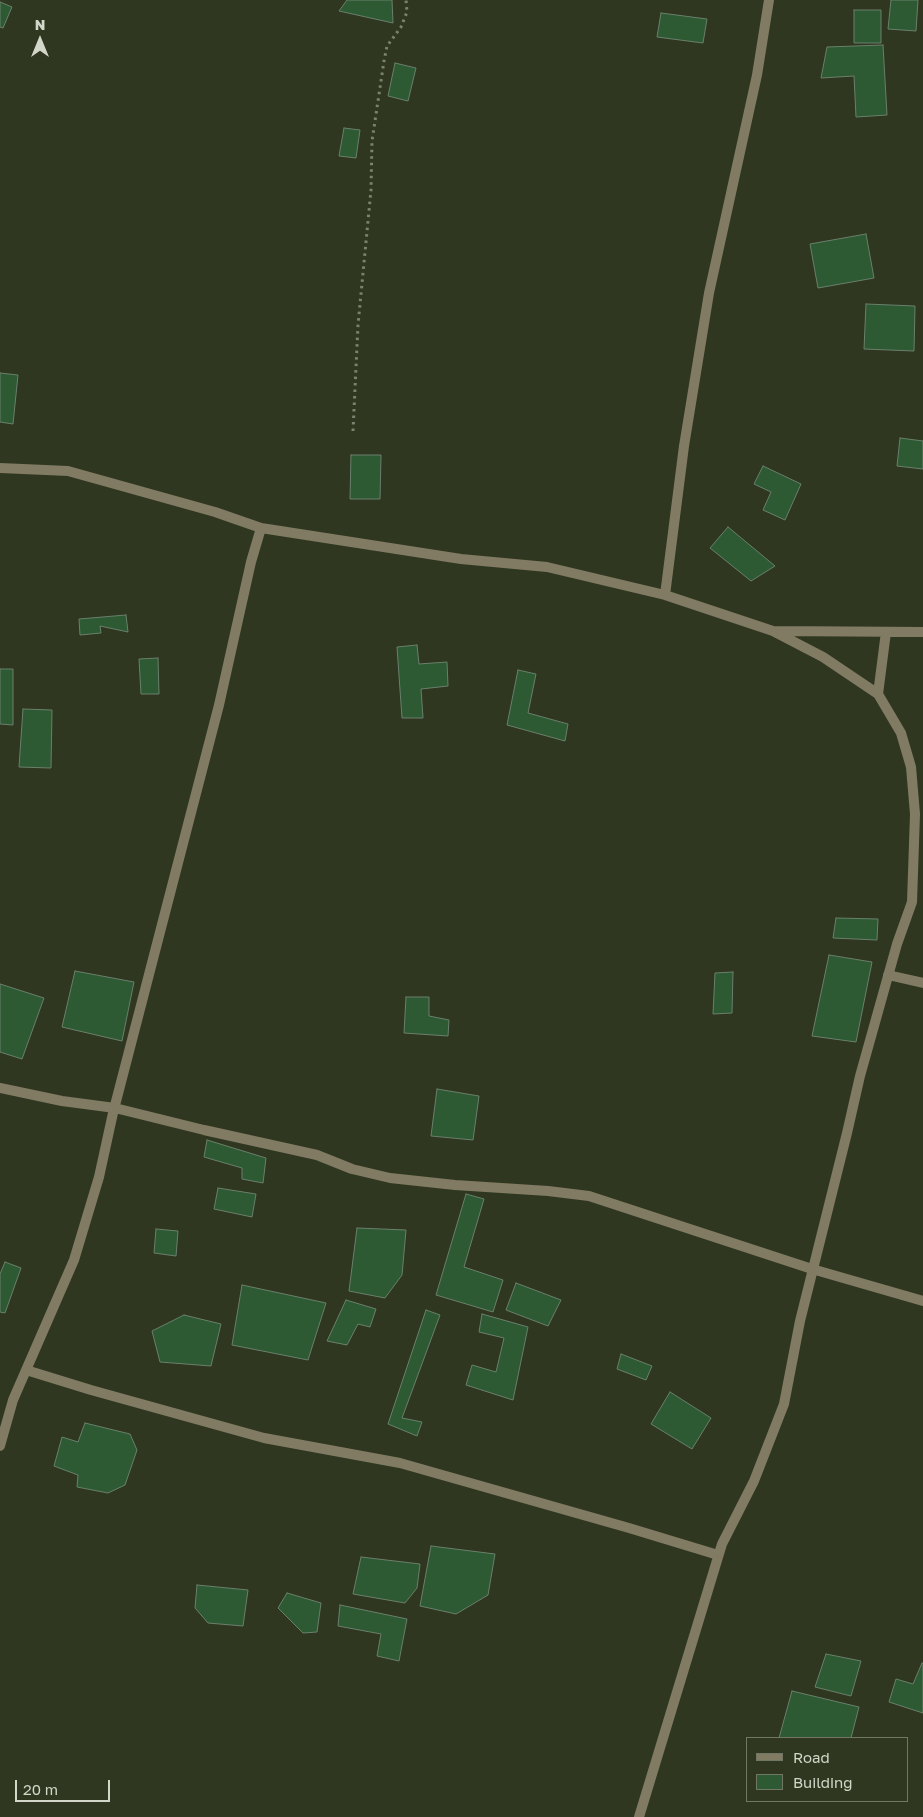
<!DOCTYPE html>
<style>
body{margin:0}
#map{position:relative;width:923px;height:1817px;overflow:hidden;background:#303720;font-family:"Golos Text",sans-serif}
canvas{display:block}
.legend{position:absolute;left:746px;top:1737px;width:162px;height:65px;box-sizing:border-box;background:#303720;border:1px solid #717764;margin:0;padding:6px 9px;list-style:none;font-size:15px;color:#d3d7c9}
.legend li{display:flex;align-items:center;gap:10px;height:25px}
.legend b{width:25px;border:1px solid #717764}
.north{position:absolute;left:15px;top:15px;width:50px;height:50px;-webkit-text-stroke:4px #303720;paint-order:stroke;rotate:0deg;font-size:14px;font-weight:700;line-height:20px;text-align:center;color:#d3d7c9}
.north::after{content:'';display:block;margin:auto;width:18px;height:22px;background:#d3d7c9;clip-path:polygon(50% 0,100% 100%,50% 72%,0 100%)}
.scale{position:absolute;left:15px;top:1780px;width:95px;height:22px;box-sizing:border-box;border:2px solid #d3d7c9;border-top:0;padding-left:6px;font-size:15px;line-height:18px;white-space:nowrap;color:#d3d7c9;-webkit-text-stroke:4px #303720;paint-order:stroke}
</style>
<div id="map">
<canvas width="923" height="1817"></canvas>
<ul class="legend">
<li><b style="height:6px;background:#817b63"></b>Road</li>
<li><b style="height:14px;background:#2d5933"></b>Building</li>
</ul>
<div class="north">N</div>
<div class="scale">20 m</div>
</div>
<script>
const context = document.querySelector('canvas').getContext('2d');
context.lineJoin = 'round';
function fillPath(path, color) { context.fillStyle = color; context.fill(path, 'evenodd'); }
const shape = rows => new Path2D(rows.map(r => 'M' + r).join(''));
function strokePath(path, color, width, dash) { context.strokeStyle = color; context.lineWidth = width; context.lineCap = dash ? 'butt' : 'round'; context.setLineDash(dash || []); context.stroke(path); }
const building = shape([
 [347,0,392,0,393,23,339,11,347,0],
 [891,0,918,0,916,31,888,29,891,0],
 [0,2,12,7,3,28,0,27,0,2],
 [854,10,881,10,881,43,854,43,854,10],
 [661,13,707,19,703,43,657,37,661,13],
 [883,45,887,115,856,117,854,76,821,78,827,47,883,45],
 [395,63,416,68,408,101,388,96,395,63],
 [344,128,360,130,356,158,339,156,344,128],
 [866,234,874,278,818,288,810,244,866,234],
 [866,304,915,306,914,351,864,349,866,304],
 [0,373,18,375,13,424,0,422,0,373],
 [900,438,923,441,923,469,897,466,900,438],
 [351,455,381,455,380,499,350,499,351,455],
 [763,466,801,484,785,520,763,510,771,492,754,484,763,466],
 [728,527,775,566,751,581,710,548,728,527],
 [126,615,128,632,100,626,101,633,80,635,79,619,126,615],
 [417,645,419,664,447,662,448,686,421,689,423,718,402,718,397,647,417,645],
 [158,658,159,694,141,694,139,659,158,658],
 [0,669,13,669,13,725,0,724,0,669],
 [518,670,536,674,528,713,568,724,565,741,507,725,518,670],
 [23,709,52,710,51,768,19,767,23,709],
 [836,918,878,919,877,940,833,938,836,918],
 [829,955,872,962,856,1042,812,1036,829,955],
 [75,971,134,982,122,1041,62,1027,75,971],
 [733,972,732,1013,713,1014,715,973,733,972],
 [0,984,44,998,22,1059,0,1052,0,984],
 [406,997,429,997,429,1016,449,1020,448,1036,404,1033,406,997],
 [437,1089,479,1096,473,1140,431,1136,437,1089],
 [207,1140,266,1158,263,1183,242,1179,242,1168,204,1157,207,1140],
 [218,1188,256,1194,252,1217,214,1209,218,1188],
 [466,1194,484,1199,464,1267,503,1280,493,1312,436,1295,466,1194],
 [357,1228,406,1230,402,1275,385,1298,349,1291,357,1228],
 [156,1229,178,1231,176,1256,154,1253,156,1229],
 [5,1262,21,1268,5,1313,0,1312,0,1274,5,1262],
 [516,1283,561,1300,548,1326,506,1310,516,1283],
 [242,1285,326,1303,308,1360,232,1345,242,1285],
 [346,1300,376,1309,370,1327,358,1324,347,1345,327,1341,346,1300],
 [426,1310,440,1315,402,1418,422,1422,417,1436,388,1424,426,1310],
 [482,1314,528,1327,513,1400,466,1385,472,1365,496,1372,504,1338,479,1332,482,1314],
 [184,1315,221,1324,211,1366,160,1362,152,1331,184,1315],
 [621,1354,652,1366,646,1380,617,1369,621,1354],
 [670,1392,711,1418,692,1449,651,1424,670,1392],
 [85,1423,130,1434,137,1450,125,1485,108,1493,77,1487,78,1475,54,1466,62,1437,78,1442,85,1423],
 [431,1546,495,1554,488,1595,456,1614,420,1606,431,1546],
 [361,1557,420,1564,417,1588,405,1603,353,1594,361,1557],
 [197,1585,248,1590,243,1626,208,1623,195,1608,197,1585],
 [287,1593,321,1603,317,1632,303,1633,278,1608,287,1593],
 [340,1605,407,1619,399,1661,377,1656,381,1634,338,1626,340,1605],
 [826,1654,861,1661,851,1696,815,1687,826,1654],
 [922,1663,923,1664,923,1713,889,1702,896,1679,913,1684,922,1663],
 [792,1691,859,1707,851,1738,779,1738,792,1691]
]);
const path = shape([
 [353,431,358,325,371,190,372,141,384,61,387,46,401,27,407,12,406,0]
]);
const minor = shape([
 [0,468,68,471,215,512,261,528,461,559,547,567,665,595,773,631,923,632],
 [665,595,684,446,709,293,757,75,769,0],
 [878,694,886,632],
 [888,975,923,983],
 [0,1088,62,1101,115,1108,204,1130,317,1155,352,1169,390,1178,455,1185,548,1191,589,1196,812,1269,923,1301],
 [26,1370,91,1390,264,1438,400,1463,629,1528,718,1555],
 [0,1446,13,1400,74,1260,99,1177,113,1113,219,705,251,562,261,528],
 [639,1817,722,1544,754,1481,784,1404,800,1321,847,1133,860,1076,897,944,912,902,915,814,911,767,901,733,878,694,823,657,773,631]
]);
fillPath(building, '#2d5933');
strokePath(building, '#6a806c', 1);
strokePath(path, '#7d8270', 3, [2.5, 4]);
strokePath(minor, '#817b63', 10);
</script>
